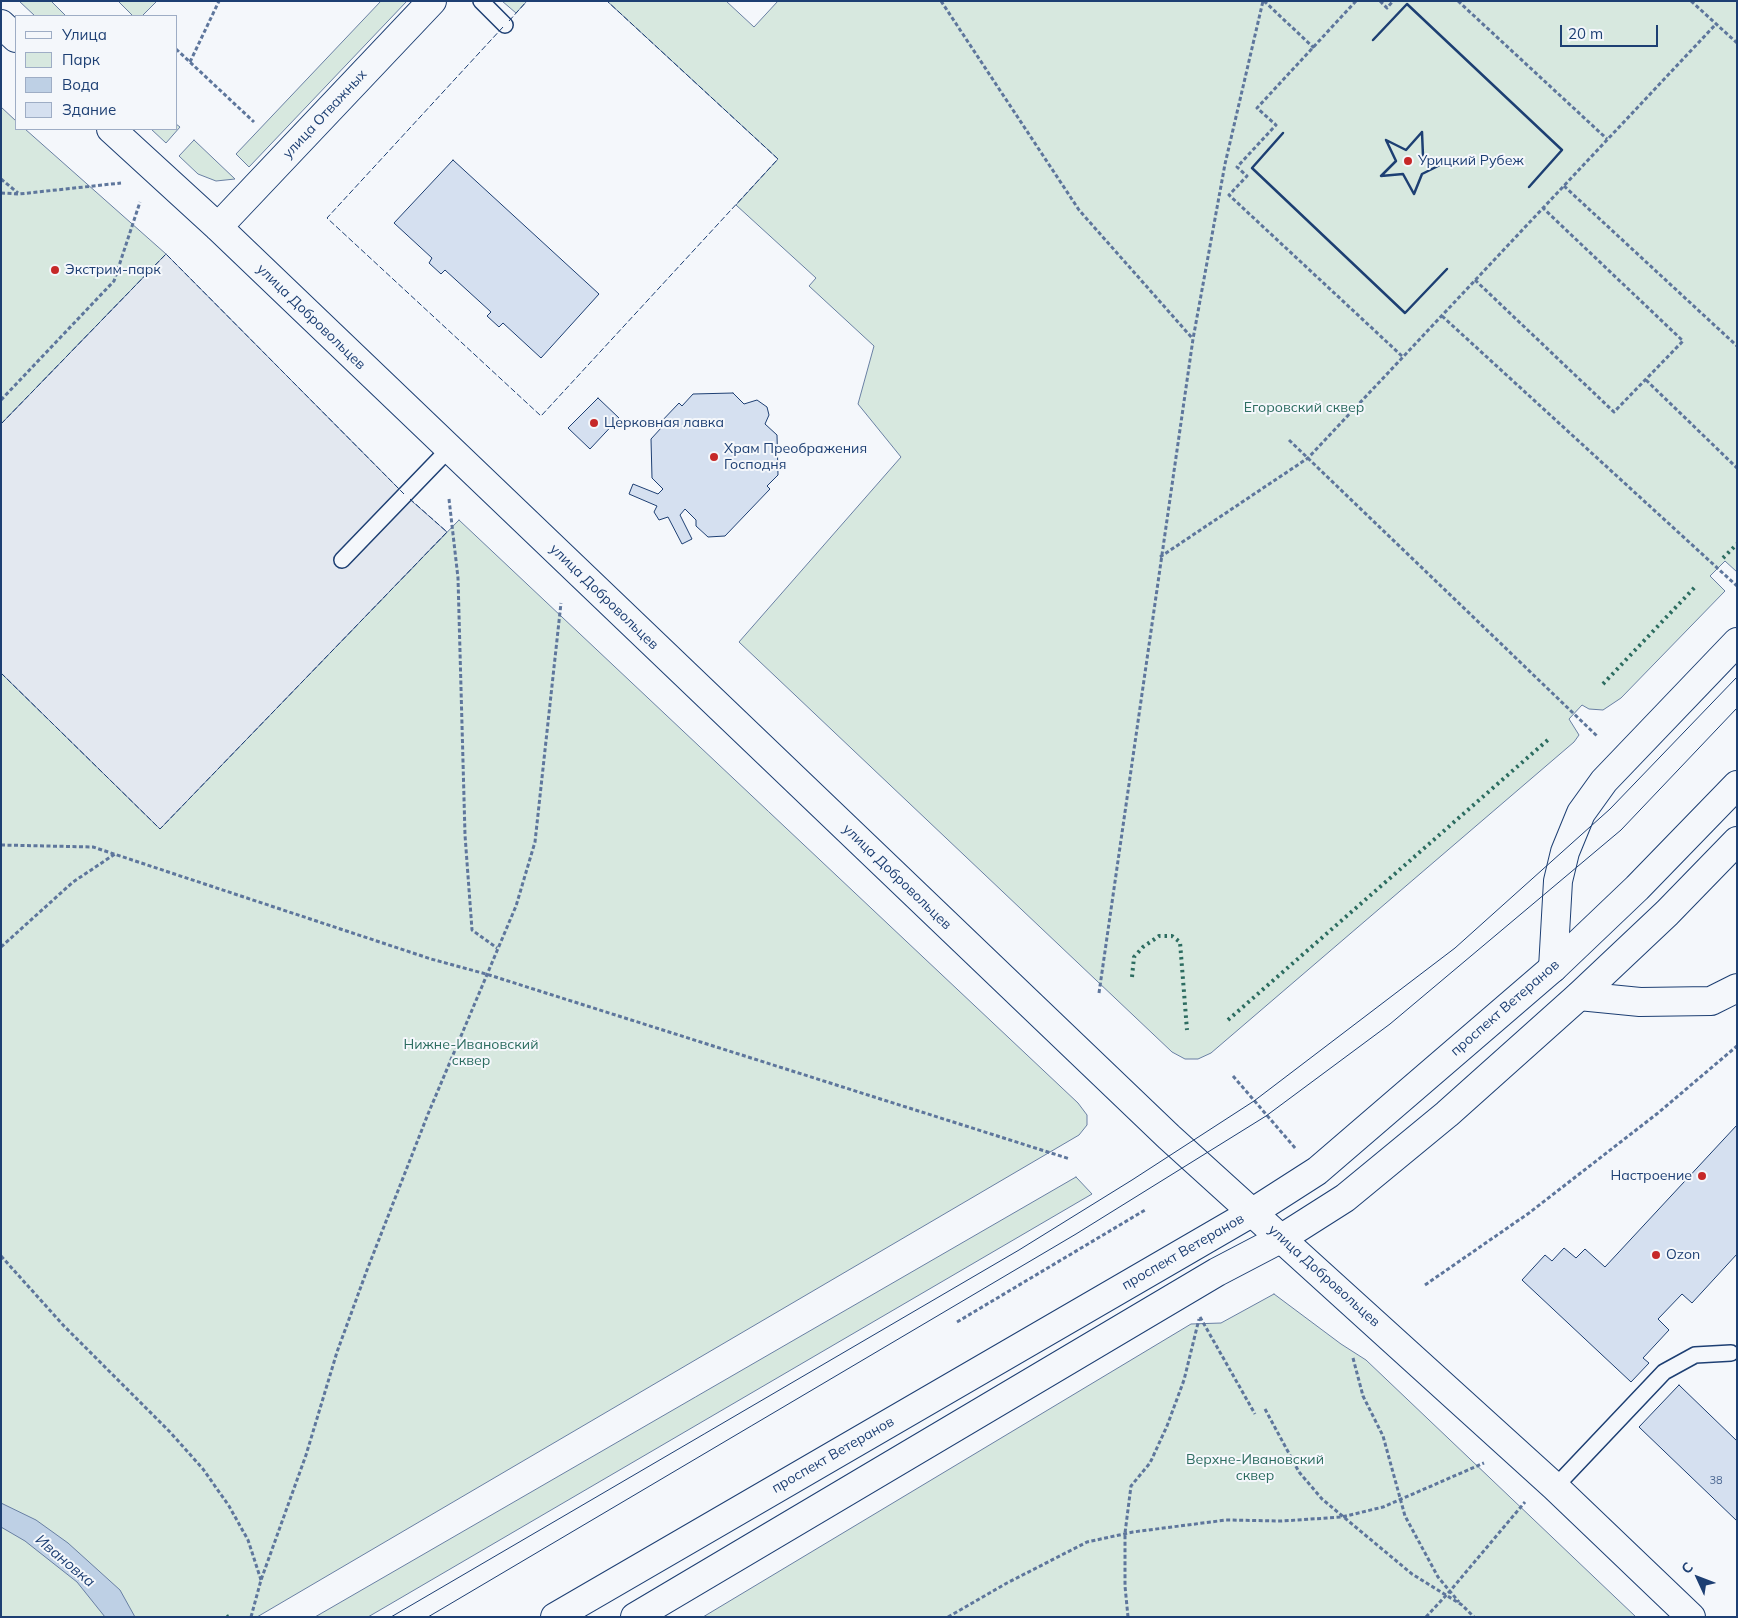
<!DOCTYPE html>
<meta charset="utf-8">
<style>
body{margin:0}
#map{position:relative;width:1738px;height:1618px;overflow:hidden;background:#f4f7fb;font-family:Mulish,sans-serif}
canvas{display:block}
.frame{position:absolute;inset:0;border:2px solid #1d3f73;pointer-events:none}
.legend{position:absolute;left:15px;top:15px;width:162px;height:115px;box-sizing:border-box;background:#f4f7fb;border:1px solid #9eadc5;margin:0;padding:6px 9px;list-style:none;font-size:15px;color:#1d3f73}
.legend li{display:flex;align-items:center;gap:10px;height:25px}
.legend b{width:25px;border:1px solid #9eadc5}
.north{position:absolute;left:1673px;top:1553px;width:50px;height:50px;-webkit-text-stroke:4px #f4f7fb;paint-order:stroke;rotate:313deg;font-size:14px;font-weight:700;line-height:20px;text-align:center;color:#1d3f73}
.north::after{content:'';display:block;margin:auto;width:18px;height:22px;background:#1d3f73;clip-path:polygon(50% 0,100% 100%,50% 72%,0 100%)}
.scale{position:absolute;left:1560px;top:25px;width:98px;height:22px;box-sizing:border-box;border:2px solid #1d3f73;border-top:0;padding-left:6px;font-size:15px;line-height:18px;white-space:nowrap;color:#1d3f73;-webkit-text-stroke:4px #f4f7fb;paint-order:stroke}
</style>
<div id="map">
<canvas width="1738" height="1618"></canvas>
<div class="frame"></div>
<ul class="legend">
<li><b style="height:6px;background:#f4f7fb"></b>Улица</li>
<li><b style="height:14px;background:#d7e8df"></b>Парк</li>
<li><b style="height:14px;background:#bed0e5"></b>Вода</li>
<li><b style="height:14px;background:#d5e0f0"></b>Здание</li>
</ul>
<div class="north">С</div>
<div class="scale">20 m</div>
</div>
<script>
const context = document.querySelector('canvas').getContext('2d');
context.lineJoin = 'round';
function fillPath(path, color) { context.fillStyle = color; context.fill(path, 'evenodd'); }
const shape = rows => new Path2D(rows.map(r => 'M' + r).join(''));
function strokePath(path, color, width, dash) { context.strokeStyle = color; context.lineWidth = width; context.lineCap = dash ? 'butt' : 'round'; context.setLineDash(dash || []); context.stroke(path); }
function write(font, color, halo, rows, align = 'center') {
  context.font = font + ' Mulish,sans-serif'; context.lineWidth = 4; context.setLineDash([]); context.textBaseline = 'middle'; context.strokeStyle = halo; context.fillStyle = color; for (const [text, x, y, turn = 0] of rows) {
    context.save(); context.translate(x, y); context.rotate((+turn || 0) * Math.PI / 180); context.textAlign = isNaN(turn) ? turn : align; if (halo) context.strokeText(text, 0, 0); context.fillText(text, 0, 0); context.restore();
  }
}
const green = shape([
 [19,1,51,1,66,16,35,16,19,1],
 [118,1,157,1,142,16,133,16,118,1],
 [381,1,407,1,249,167,236,154,381,1],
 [502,1,527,1,516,13,502,1],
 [607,1,726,1,754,27,778,1,1737,1,1737,572,1725,561,1710,576,1725,591,1621,698,1603,710,1589,709,1582,705,1569,719,1579,735,1574,742,1211,1053,1198,1059,1185,1059,1172,1052,739,642,901,457,858,404,874,346,809,286,816,278,736,205,778,159,607,1],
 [1,107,16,121,16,129,25,129,166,254,1,424,1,107],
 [176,124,180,127,166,143,151,129,176,129,176,124],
 [194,140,235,179,216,181,198,174,179,156,194,140],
 [459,520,1078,1103,1087,1115,1087,1125,1079,1135,257,1617,1,1617,1,673,160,828,459,520],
 [1076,1177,1092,1194,368,1617,315,1617,1076,1177],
 [1274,1294,1341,1344,1366,1360,1636,1617,703,1617,1191,1324,1221,1323,1274,1294]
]);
const parking = shape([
 [166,254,406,496,447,532,160,829,1,673,1,424,166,254]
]);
const water = shape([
 [1,1503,36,1520,68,1543,120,1590,135,1617,105,1617,77,1582,25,1541,1,1527,1,1503]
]);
const building = shape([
 [453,160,599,294,541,358,503,323,499,327,487,316,491,312,445,270,441,274,429,263,432,258,394,223,453,160],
 [733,393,744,404,757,400,767,407,769,415,765,424,777,435,778,475,767,486,770,489,725,536,708,537,696,526,696,520,685,509,680,515,692,539,682,544,668,517,659,520,654,512,657,506,629,494,633,484,658,494,663,489,652,478,651,439,662,427,659,424,679,403,682,406,693,394,733,393],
 [598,398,619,418,590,449,568,428,598,398],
 [1737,1125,1737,1254,1692,1303,1682,1294,1658,1319,1669,1330,1643,1358,1649,1363,1631,1382,1522,1280,1545,1255,1552,1261,1564,1248,1576,1258,1585,1249,1605,1267,1737,1125],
 [1679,1385,1737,1441,1737,1521,1639,1427,1679,1385]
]);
const path = shape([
 [941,1,1079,210,1193,339],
 [1264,1,1314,48],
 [1356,1,1257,108,1276,125,1237,167,1247,176,1229,195,1403,357],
 [1380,1,1387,8,1393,1],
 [1458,1,1607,139],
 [1691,1,1737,43],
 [176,49,254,122],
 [190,62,219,1],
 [1,179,18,193],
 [1564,186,1737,346],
 [1,193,19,194,121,183],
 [1475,280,1614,412,1683,341,1543,208],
 [1442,316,1737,586],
 [1646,380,1737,468],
 [1,400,114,281,140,202],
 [1289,440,1597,736],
 [449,499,458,578,465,835,472,930,497,948],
 [1160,557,1308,458,1716,24],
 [1,845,93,847,431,959,486,974,1070,1159],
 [1,947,73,882,115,854],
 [1099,993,1193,339,1225,164,1263,1],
 [1233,1076,1296,1149],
 [1,1256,64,1326,170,1432,203,1469,229,1506,248,1540,261,1580],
 [1425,1285,1529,1213,1658,1113,1737,1046],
 [1200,1317,1255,1414],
 [957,1322,1145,1210],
 [1353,1358,1363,1396,1383,1436,1405,1516,1438,1577,1459,1602],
 [1265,1409,1299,1472,1322,1499,1412,1574,1462,1605,1474,1617],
 [251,1617,261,1580,306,1455,337,1352,367,1270,428,1114,516,906,535,842,561,603],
 [948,1617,1007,1583,1087,1542,1133,1532,1226,1520,1282,1521,1342,1517,1383,1507,1484,1463],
 [1128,1617,1125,1586,1125,1533,1131,1486,1150,1463,1167,1426,1184,1380,1199,1319],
 [1426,1617,1450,1591,1525,1502]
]);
const service = shape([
 [481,1,505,25],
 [342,560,449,449],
 [1555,1487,1664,1372,1695,1355,1731,1353]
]);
const minor = shape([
 [1,24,16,38],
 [111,129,218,227,1169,1137,1555,1487,1691,1617],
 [218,227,432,1],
 [1553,968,1558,881,1565,852,1581,813,1604,781,1737,642],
 [1579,996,1640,1002,1711,1001,1737,988]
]);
const secondary = shape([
 [555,1617,1253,1212,1317,1171,1553,968,1637,888,1737,785],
 [635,1617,1217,1272,1282,1238,1345,1198,1447,1114,1579,996,1667,913,1737,841]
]);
const tram = shape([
 [391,1617,1019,1250,1132,1180,1254,1101,1455,948,1610,809,1737,677],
 [428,1617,1076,1234,1266,1116,1390,1024,1621,830,1737,708]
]);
const hedge = shape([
 [1723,558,1737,544],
 [1603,684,1695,587],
 [1132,977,1134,957,1143,947,1159,936,1172,936,1180,942,1187,1030],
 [1228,1020,1550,738],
 [227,1617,229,1616]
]);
const fence = shape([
 [509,21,527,1],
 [503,27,327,218,541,416,778,159,607,1],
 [1,424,166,254,404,494],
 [1,673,160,829,447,532,410,499]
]);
const wall = shape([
 [1373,40,1407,4,1562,150,1529,187],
 [1422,132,1423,156,1440,165,1422,174,1414,194,1403,174,1381,176,1396,161,1386,140,1406,150,1422,132],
 [1283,133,1252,168,1405,313,1447,269]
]);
const markers = [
 [1408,161,5,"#c62828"],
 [55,270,5,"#c62828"],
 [594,423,5,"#c62828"],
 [714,457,5,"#c62828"],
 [1702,1176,5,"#c62828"],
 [1656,1255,5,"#c62828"]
];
const numberNames = [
 ["38",1716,1481]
];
const streetNames = [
 ["улица Отважных",325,114,-47],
 ["улица Добровольцев",311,317,44],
 ["улица Добровольцев",604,597,44],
 ["улица Добровольцев",897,877,44],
 ["проспект Ветеранов",1505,1008,-41],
 ["проспект Ветеранов",1183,1252,-30],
 ["улица Добровольцев",1324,1276,42],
 ["проспект Ветеранов",833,1455,-30]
];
const poiNames = [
 ["Урицкий Рубеж",1418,161],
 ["Экстрим-парк",65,270],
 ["Церковная лавка",604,423],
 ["Храм Преображения",724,449],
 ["Господня",724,465],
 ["Настроение",1692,1176,"right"],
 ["Ozon",1666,1255]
];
const parkNames = [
 ["Егоровский сквер",1304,408],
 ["Нижне-Ивановский",471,1045],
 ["сквер",471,1061],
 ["Верхне-Ивановский",1255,1460],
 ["сквер",1255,1476]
];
const waterNames = [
 ["Ивановка",65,1561,40]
];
fillPath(green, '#d7e8df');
strokePath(green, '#687fa3', 1);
fillPath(parking, '#e3e8f0');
strokePath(parking, '#687fa3', 1);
fillPath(water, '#bed0e5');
strokePath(water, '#687fa3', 1);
fillPath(building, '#d5e0f0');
strokePath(building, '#1d3f73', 1);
strokePath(service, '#1d3f73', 18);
strokePath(minor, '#1d3f73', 30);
strokePath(secondary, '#1d3f73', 30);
strokePath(path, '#5e769c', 3, [4, 2.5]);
strokePath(service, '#f4f7fb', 15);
strokePath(minor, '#f4f7fb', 28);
strokePath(secondary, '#f4f7fb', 28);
strokePath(tram, '#1d3f73', 1);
strokePath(hedge, '#2c6c60', 4, [2.5, 4]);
strokePath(fence, '#1d3f73', 1, [6, 2.5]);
strokePath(wall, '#1d3f73', 2.5);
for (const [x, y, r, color] of markers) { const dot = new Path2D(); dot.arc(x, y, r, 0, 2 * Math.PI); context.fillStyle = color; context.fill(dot); strokePath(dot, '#f4f7fb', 2); }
write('11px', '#4b6792', null, numberNames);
write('14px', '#1d3f73', '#f4f7fb', streetNames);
write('14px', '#1d3f73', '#f4f7fb', poiNames, 'left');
write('14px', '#2c6c60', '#f4f7fb', parkNames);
write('italic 15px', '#1d3f73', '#f4f7fb', waterNames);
</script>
